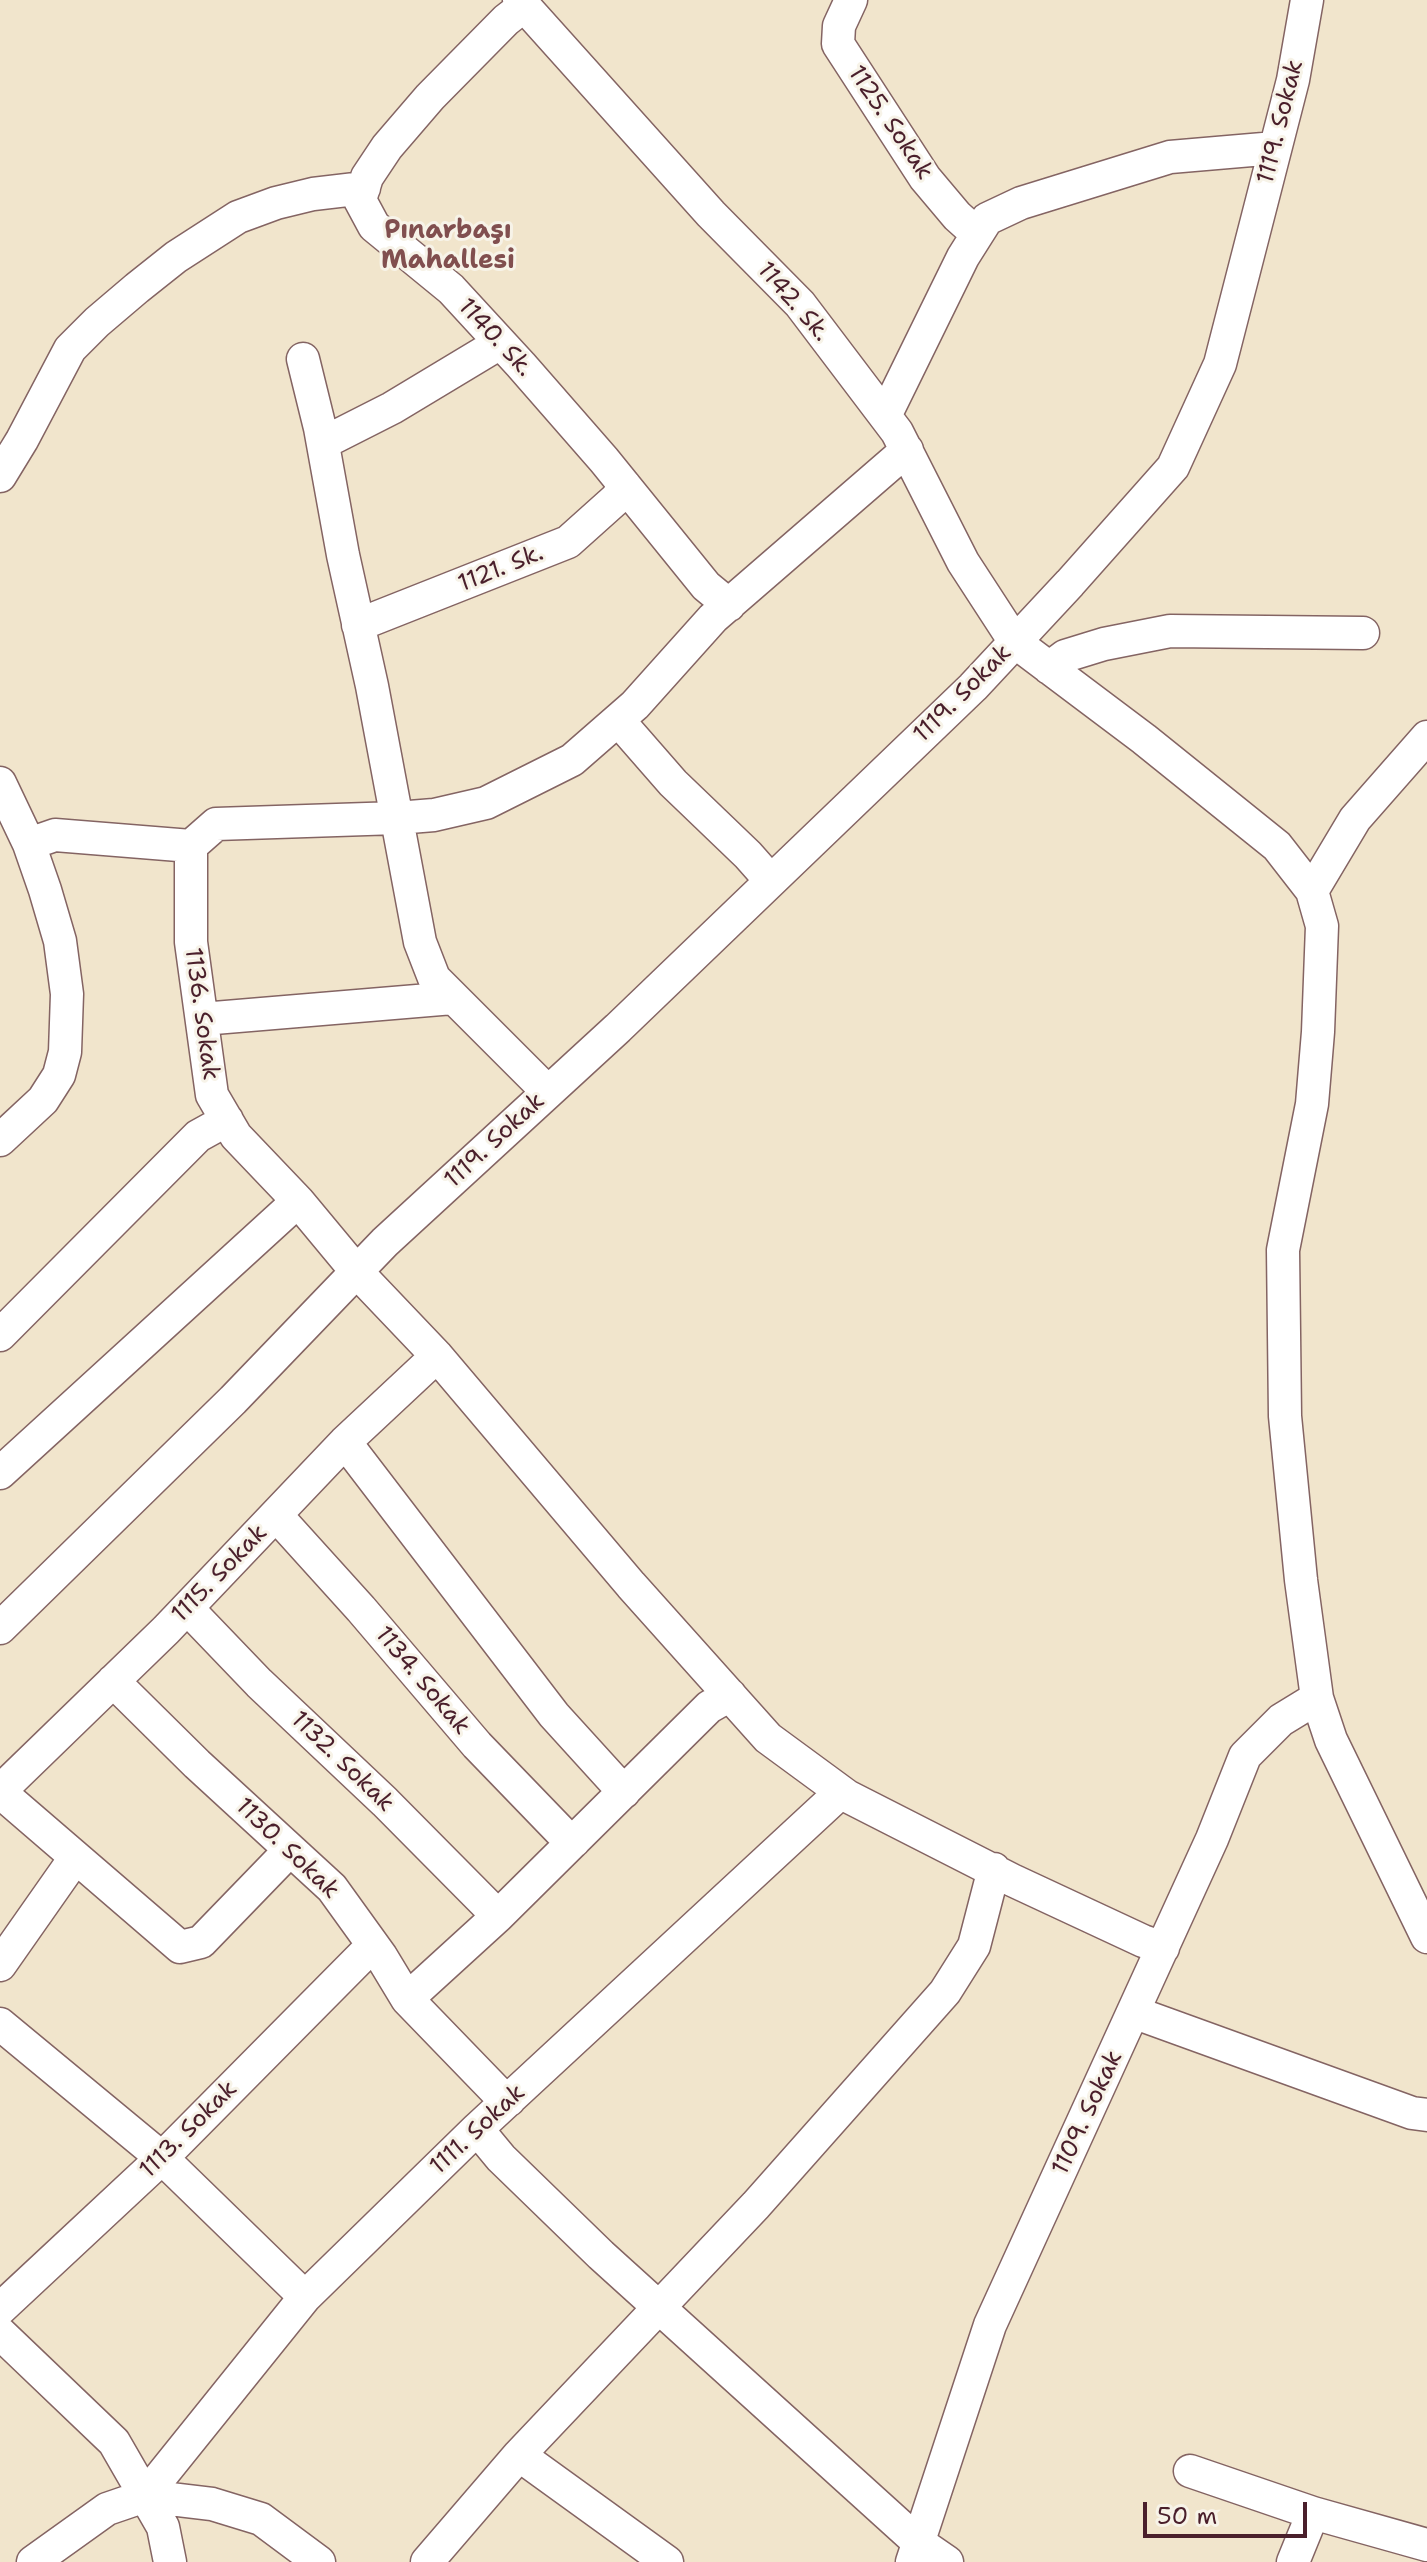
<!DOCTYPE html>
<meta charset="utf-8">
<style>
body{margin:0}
#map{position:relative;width:1427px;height:2562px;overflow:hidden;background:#f1e5cc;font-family:"Shantell Sans",sans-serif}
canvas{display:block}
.scale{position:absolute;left:1143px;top:2502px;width:164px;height:36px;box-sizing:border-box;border:4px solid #4a1f2b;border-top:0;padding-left:10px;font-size:24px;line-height:28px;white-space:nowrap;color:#4a1f2b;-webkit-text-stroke:6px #f7f3e8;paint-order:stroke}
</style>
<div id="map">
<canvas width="1427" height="2562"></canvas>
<div class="scale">50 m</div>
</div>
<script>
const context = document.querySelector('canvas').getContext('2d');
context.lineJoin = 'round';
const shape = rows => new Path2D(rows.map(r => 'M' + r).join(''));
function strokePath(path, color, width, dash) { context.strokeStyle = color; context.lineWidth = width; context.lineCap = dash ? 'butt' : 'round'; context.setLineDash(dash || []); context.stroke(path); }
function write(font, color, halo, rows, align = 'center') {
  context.font = font + ' "Shantell Sans",sans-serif'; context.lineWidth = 6; context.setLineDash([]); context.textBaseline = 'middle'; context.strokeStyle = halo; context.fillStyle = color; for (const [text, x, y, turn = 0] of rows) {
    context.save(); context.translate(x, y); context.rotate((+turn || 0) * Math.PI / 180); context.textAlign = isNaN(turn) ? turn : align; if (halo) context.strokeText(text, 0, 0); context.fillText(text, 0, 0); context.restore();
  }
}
const minor = shape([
 [519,0,711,214,800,304,897,432,963,562,1015,642,1144,739,1277,846,1312,891,1322,926,1318,1032,1312,1104,1283,1250,1285,1416,1301,1580,1317,1698,1331,1740,1427,1937],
 [851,0,839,26,838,44,925,178,957,216,977,234],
 [524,6,506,20,430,97,387,147,367,177,360,200,374,226,451,289,521,365,604,460,706,586,729,605],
 [303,359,320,428,343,555,372,686,420,942,434,978,548,1092],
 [885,416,963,257,987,219,1021,203,1170,157,1275,148],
 [323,443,392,408,500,343],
 [0,476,22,440,70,349,97,322,137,288,176,257,238,217,276,203,313,194,364,188],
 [358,625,568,542,616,499,625,486],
 [1049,668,1065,656,1104,644,1170,631,1363,633],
 [618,720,673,783,748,855,771,881],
 [0,783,29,844,45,890,60,941,67,994,65,1052,59,1075,43,1100,0,1140],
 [29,844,55,835,191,846,216,824,397,818,434,815,486,803,572,760,635,705,713,618,907,450],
 [191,846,191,942,212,1095,236,1136,298,1201,357,1272,437,1356,631,1585,768,1738,847,1796,1012,1880,1143,1941,1163,1948],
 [1312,891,1355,819,1427,737],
 [202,1019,453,998],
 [0,1335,198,1136,227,1120],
 [345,1442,554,1715,624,1792],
 [0,1473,298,1201],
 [276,1515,361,1609,477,1745,562,1833,574,1841],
 [187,1608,259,1683,385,1802,498,1916],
 [0,1628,233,1400,385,1242,618,1028,973,687,1070,583,1173,467,1220,364,1293,80,1307,0],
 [113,1681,197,1764,332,1888,381,1956,407,1999,497,2092,509,2100],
 [0,1791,166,1630,345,1442,437,1356],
 [0,1792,180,1947,201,1942,290,1850],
 [0,1965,75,1858],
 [407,1999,498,1916,709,1707,730,1695],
 [1133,2012,1412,2113,1427,2115],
 [0,2024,162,2158,305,2297],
 [477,2129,501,2158,601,2255,918,2542,947,2562],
 [0,2309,162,2158,373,1945],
 [0,2333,114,2442,163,2527,170,2562],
 [519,2455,667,2562],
 [1190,2471,1313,2513,1427,2545],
 [145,2496,305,2297,477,2129,841,1792],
 [33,2562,107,2509,145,2496,212,2504,261,2519,319,2562],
 [427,2562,519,2455,756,2205,945,1992,974,1946,994,1869],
 [912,2562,990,2325,1212,1839,1245,1756,1281,1720,1317,1698],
 [1293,2562,1313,2513]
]);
const streetNames = [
 ["1119. Sokak",1281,122,-76],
 ["1125. Sokak",890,123,56],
 ["1142. Sk.",793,302,49],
 ["1140. Sk.",495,338,47],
 ["1121. Sk.",501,569,-22],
 ["1119. Sokak",963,694,-45],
 ["1136. Sokak",201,1014,82],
 ["1119. Sokak",495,1141,-43],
 ["1115. Sokak",220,1574,-46],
 ["1134. Sokak",422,1681,50],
 ["1132. Sokak",342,1762,44],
 ["1130. Sokak",287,1849,44],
 ["1109. Sokak",1088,2113,-65],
 ["1113. Sokak",189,2130,-45],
 ["1111. Sokak",478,2130,-43]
];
const neighbourhoodNames = [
 ["Pınarbaşı",448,231],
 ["Mahallesi",448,261]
];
strokePath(minor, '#846463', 35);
strokePath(minor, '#fff', 32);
write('24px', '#4a1f2b', '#f7f3e8', streetNames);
write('bold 26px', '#814f4f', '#f7f3e8', neighbourhoodNames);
</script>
